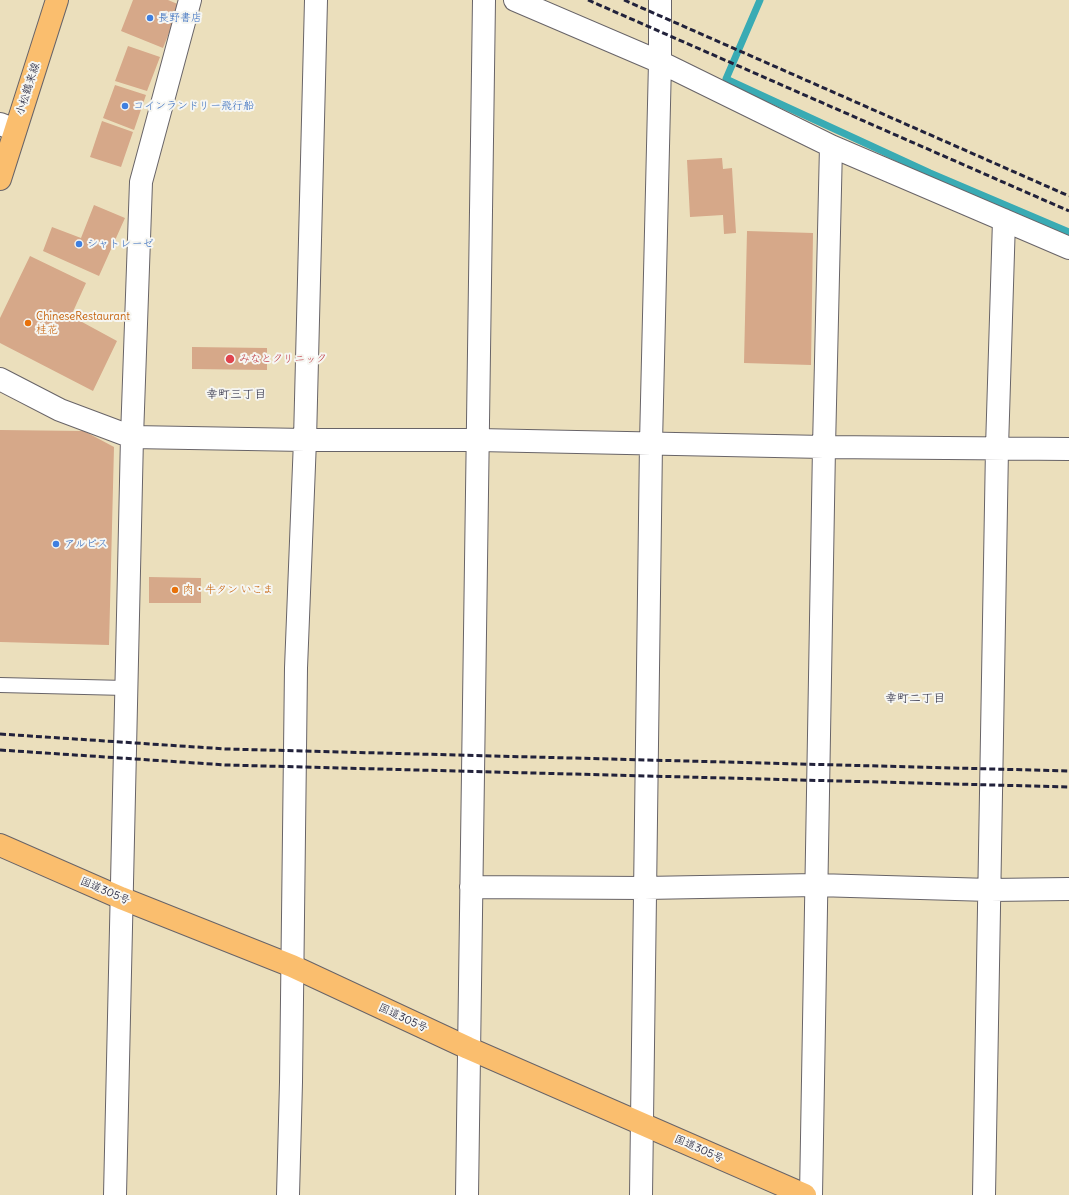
<!DOCTYPE html>
<meta charset="utf-8">
<style>
body{margin:0}
canvas{display:block;background:#ebdfbc}
</style>
<canvas width="1069" height="1195"></canvas>
<script>
const context = document.querySelector('canvas').getContext('2d');
context.lineJoin = 'round';
const shape = rows => new Path2D(rows.map(r => 'M' + r).join(''));
function strokePath(path, color, width, dash) { context.strokeStyle = color; context.lineWidth = width; context.lineCap = dash ? 'butt' : 'round'; context.setLineDash(dash || []); context.stroke(path); }
function fillPath(path, color) { context.fillStyle = color; context.fill(path, 'evenodd'); }
function write(font, color, halo, rows, align = 'center') {
  context.font = font + ' Delius,"Klee One",sans-serif'; context.lineWidth = 4; context.setLineDash([]); context.textBaseline = 'middle'; context.strokeStyle = halo; context.fillStyle = color; for (const [text, x, y, turn = 0] of rows) {
    context.save(); context.translate(x, y); context.rotate((+turn || 0) * Math.PI / 180); context.textAlign = isNaN(turn) ? turn : align; if (halo) context.strokeText(text, 0, 0); context.fillText(text, 0, 0); context.restore();
  }
}
const stream = shape([
 [760,0,726,79,930,173,1069,232]
]);
const building = shape([
 [133,0,168,0,180,5,163,48,121,31],
 [128,46,160,57,147,91,115,81],
 [115,85,146,95,134,130,103,118],
 [102,121,133,132,121,167,90,157],
 [722,158,723,169,732,168,736,233,724,234,723,215,690,217,687,160],
 [94,205,125,218,99,276,43,251,52,227,81,238],
 [747,231,813,233,811,365,744,363],
 [30,256,86,283,71,316,117,341,93,391,0,343,0,318],
 [192,347,267,348,267,370,192,369],
 [0,430,84,431,114,447,109,645,0,642],
 [149,577,201,578,201,603,149,603]
]);
const lane = shape([
 [0,685,126,688]
]);
const street = shape([
 [515,0,660,62,831,146,1069,248],
 [0,124,15,130],
 [0,379,60,410,132,437,305,440,478,440,824,447,1069,449],
 [471,887,644,888,816,885,990,890,1069,889],
 [115,1195,132,437,141,182,190,0],
 [288,1195,291,1082,296,668,305,440,316,0],
 [467,1195,484,0],
 [641,1195,651,443,660,62,660,0],
 [811,1195,824,447,831,146],
 [984,1195,997,448,1004,220]
]);
const primary = shape([
 [0,179,57,0]
]);
const highway = shape([
 [0,845,121,898,292,966,468,1048,805,1195]
]);
const rail = shape([
 [588,0,1069,211],
 [624,0,1069,196],
 [0,734,226,749,1069,771],
 [0,750,226,765,1069,787]
]);
const markers = [
 [150,18,4,"#3f7fe0"],
 [125,106,4,"#3f7fe0"],
 [79,244,4,"#3f7fe0"],
 [28,323,4,"#e8710a"],
 [230,359,5,"#e0444e"],
 [56,544,4,"#3f7fe0"],
 [175,590,4,"#e8710a"]
];
const shopNames = [
 ["長野書店",158,18],
 ["コインランドリー飛行船",133,106],
 ["シャトレーゼ",87,244],
 ["アルビス",64,544]
];
const streetNames = [
 ["小松鶴来線",28,89,-72],
 ["国道305号",105,891,23],
 ["国道305号",403,1018,25],
 ["国道305号",699,1149,24]
];
const foodNames = [
 ["ChineseRestaurant",36,317],
 ["桂花",36,330],
 ["肉・牛タン いこま",183,590]
];
const healthNames = [
 ["みなとクリニック",239,359]
];
const neighbourhoodNames = [
 ["幸町三丁目",236,395],
 ["幸町二丁目",915,699]
];
strokePath(stream, '#39abb4', 7);
fillPath(building, '#d6a889');
strokePath(lane, '#686468', 16);
strokePath(street, '#686468', 24);
strokePath(primary, '#686468', 24);
strokePath(highway, '#686468', 24);
strokePath(lane, '#fff', 14);
strokePath(street, '#fff', 22);
strokePath(primary, '#fabe6e', 22);
strokePath(highway, '#fabe6e', 22);
strokePath(rail, '#22223b', 3, [6, 3]);
for (const [x, y, r, color] of markers) { const dot = new Path2D(); dot.arc(x, y, r, 0, 2 * Math.PI); context.fillStyle = color; context.fill(dot); strokePath(dot, '#f6f6f2', 1.5); }
write('11px', '#366cbe', '#f6f6f2', shopNames, 'left');
write('11px', '#22223b', '#f6f6f2', streetNames);
write('11px', '#c56008', '#f6f6f2', foodNames, 'left');
write('11px', '#be3a42', '#f6f6f2', healthNames, 'left');
write('12px', '#22223b', '#f6f6f2', neighbourhoodNames);
</script>
